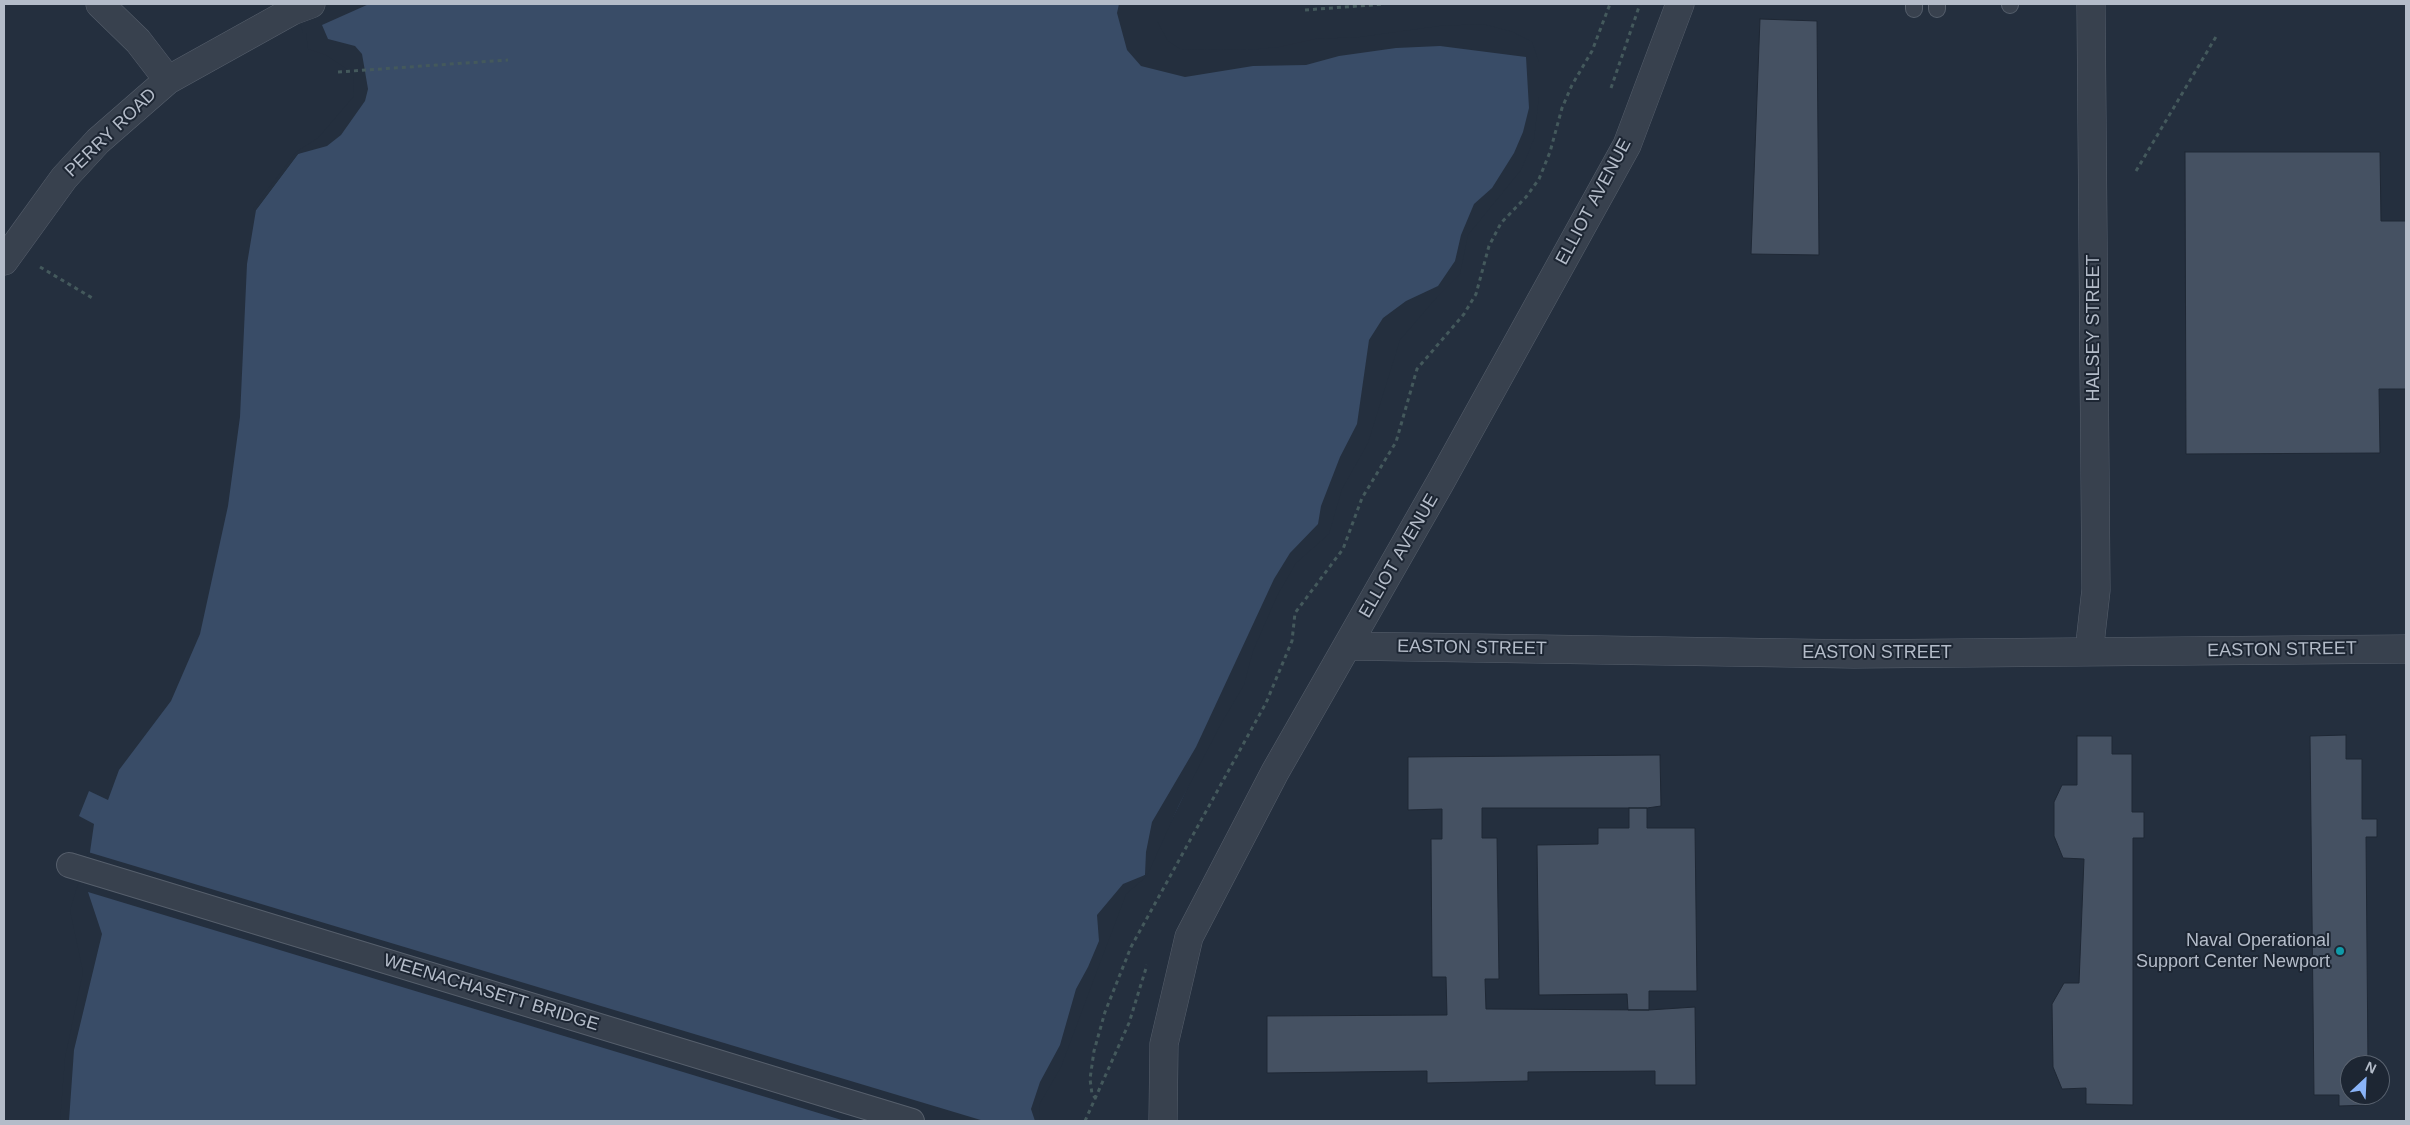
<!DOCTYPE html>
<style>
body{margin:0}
#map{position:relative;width:2410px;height:1125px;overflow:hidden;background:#242f3e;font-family:Arial,sans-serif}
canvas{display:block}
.frame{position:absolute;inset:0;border:5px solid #b4bcc9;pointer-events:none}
.north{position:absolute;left:2340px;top:1055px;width:50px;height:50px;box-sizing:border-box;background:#1d2633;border:1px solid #59626f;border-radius:50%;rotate:25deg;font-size:14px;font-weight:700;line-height:20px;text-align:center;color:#b4bcc9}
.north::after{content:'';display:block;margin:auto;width:18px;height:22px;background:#8ab4f8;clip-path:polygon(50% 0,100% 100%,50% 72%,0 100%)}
</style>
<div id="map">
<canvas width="2410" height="1125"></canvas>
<div class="frame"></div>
<div class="north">N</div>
</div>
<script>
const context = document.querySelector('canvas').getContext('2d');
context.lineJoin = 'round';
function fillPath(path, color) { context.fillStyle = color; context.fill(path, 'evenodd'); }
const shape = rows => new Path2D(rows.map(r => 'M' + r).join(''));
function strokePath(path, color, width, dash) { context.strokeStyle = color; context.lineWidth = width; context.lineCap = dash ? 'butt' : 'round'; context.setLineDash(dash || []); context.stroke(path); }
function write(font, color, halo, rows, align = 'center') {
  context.font = font + ' Arial,sans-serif'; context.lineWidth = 4; context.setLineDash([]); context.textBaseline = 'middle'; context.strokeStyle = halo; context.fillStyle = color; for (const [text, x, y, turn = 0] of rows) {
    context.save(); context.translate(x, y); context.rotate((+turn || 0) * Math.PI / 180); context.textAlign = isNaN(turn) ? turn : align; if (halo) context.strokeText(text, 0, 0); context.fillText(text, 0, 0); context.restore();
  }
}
const water = shape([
 [296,4,1154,4,1155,22,1166,43,1179,51,1248,53,1279,49,1530,43,1531,138,1466,234,1458,273,1398,339,1339,488,1327,532,1294,562,1275,595,1220,721,1145,875,1124,892,1036,1105,1038,1121,62,1121,85,972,72,910,90,852,94,824,79,816,89,791,108,800,119,770,171,701,200,634,228,506,240,417,247,264,256,210,298,154,319,140,357,97,356,72,306,32]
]);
const pier = shape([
 [294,4,369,4,322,25,328,39,355,46,362,54,368,89,365,101,341,135,327,146,298,154,256,210,253,209,296,152,318,138,354,96,353,73,326,55,308,49,306,33,303,33],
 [1119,4,1157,4,1157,21,1168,41,1180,49,1248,50,1279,47,1315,39,1360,37,1439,26,1483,24,1513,32,1532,42,1539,62,1539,97,1534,139,1521,170,1468,235,1460,274,1437,297,1400,340,1368,443,1342,489,1329,534,1296,563,1277,596,1253,651,1244,685,1222,722,1179,805,1147,876,1126,894,1061,1067,1039,1105,1040,1121,1035,1121,1031,1109,1040,1082,1060,1045,1076,989,1088,967,1099,941,1097,915,1123,884,1145,875,1146,852,1152,822,1196,747,1274,579,1290,553,1318,524,1321,506,1340,457,1357,424,1369,340,1383,318,1406,301,1438,286,1455,261,1461,235,1474,204,1492,188,1514,153,1523,132,1529,108,1526,57,1440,46,1396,48,1339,56,1306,65,1253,66,1185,77,1141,66,1127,50,1117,13],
 [88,852,984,1121,845,1121,88,892,102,934,74,1050,69,1121,60,1121,65,1058,83,972,70,910]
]);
const building = shape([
 [1760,19,1817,21,1819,255,1751,254,1760,19],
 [2185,152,2380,152,2381,221,2406,221,2406,389,2379,389,2380,453,2186,454,2185,152],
 [2346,735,2346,759,2362,759,2362,819,2377,819,2377,837,2366,837,2368,1065,2350,1065,2350,1095,2368,1095,2369,1105,2339,1106,2339,1095,2314,1095,2310,736,2346,735],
 [2077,736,2112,736,2112,754,2132,754,2132,812,2144,812,2144,838,2133,838,2133,1105,2086,1104,2086,1088,2062,1089,2053,1067,2052,1004,2064,983,2079,983,2084,859,2063,858,2054,836,2054,802,2062,785,2077,785,2077,736],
 [1660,755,1661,806,1647,808,1482,808,1482,838,1497,838,1499,979,1485,979,1486,1009,1649,1010,1695,1007,1696,1085,1655,1085,1655,1071,1528,1072,1528,1081,1427,1083,1427,1071,1267,1073,1267,1016,1447,1015,1446,977,1432,977,1431,839,1442,839,1442,809,1408,810,1408,757,1660,755],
 [1629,808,1647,808,1647,828,1695,828,1697,991,1649,991,1649,1010,1628,1010,1627,994,1539,995,1537,845,1598,844,1598,828,1629,828,1629,808]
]);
const path = shape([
 [1305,10,1385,4],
 [338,72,508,60],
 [1611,88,1640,4],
 [2136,171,2217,35],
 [40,267,94,299],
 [1096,1099,1092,1094,1090,1079,1094,1051,1105,1012,1131,947,1266,703,1292,641,1295,613,1343,549,1362,498,1396,442,1417,369,1464,314,1476,294,1489,246,1501,223,1526,197,1539,179,1550,152,1562,108,1572,85,1592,51,1610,4],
 [1085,1121,1129,1023,1147,965]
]);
const service = shape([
 [1914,4,1914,9],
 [1937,4,1937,9],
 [2010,5,2010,4]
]);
const pedestrian = shape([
 [69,865,912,1121]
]);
const minor = shape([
 [100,4,138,41,168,80],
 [4,261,64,178,98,141,168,80,292,11,311,4],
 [1348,646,1854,654,2406,649],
 [2089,652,2096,590,2091,4],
 [1163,1121,1164,1044,1189,937,1275,772,1440,483,1627,145,1680,4]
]);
const markers = [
 [2340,951,5,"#0f9aa8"]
];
const streetNames = [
 ["PERRY ROAD",111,133,-44],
 ["ELLIOT AVENUE",1594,202,-62],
 ["HALSEY STREET",2094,328,-90],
 ["ELLIOT AVENUE",1399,556,-60],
 ["EASTON STREET",1472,648,1],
 ["EASTON STREET",2282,650,-1],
 ["EASTON STREET",1877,653],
 ["WEENACHASETT BRIDGE",491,993,17]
];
const poiNames = [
 ["Naval Operational",2330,941],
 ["Support Center Newport",2330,962]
];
fillPath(water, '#394c67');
fillPath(pier, '#242f3e');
fillPath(building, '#455162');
strokePath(building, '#1f2835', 1);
strokePath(service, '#565f6c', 18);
strokePath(pedestrian, '#565f6c', 26);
strokePath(minor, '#565f6c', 29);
strokePath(path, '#44595c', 3, [4, 4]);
strokePath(service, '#38414e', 16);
strokePath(pedestrian, '#38414e', 24);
strokePath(minor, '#38414e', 28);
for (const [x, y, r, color] of markers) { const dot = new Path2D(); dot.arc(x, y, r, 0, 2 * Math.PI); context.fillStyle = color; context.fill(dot); strokePath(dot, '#1d2633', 2); }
write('18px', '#b4bcc9', '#1d2633', streetNames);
write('18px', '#b4bcc9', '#1d2633', poiNames, 'right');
</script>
